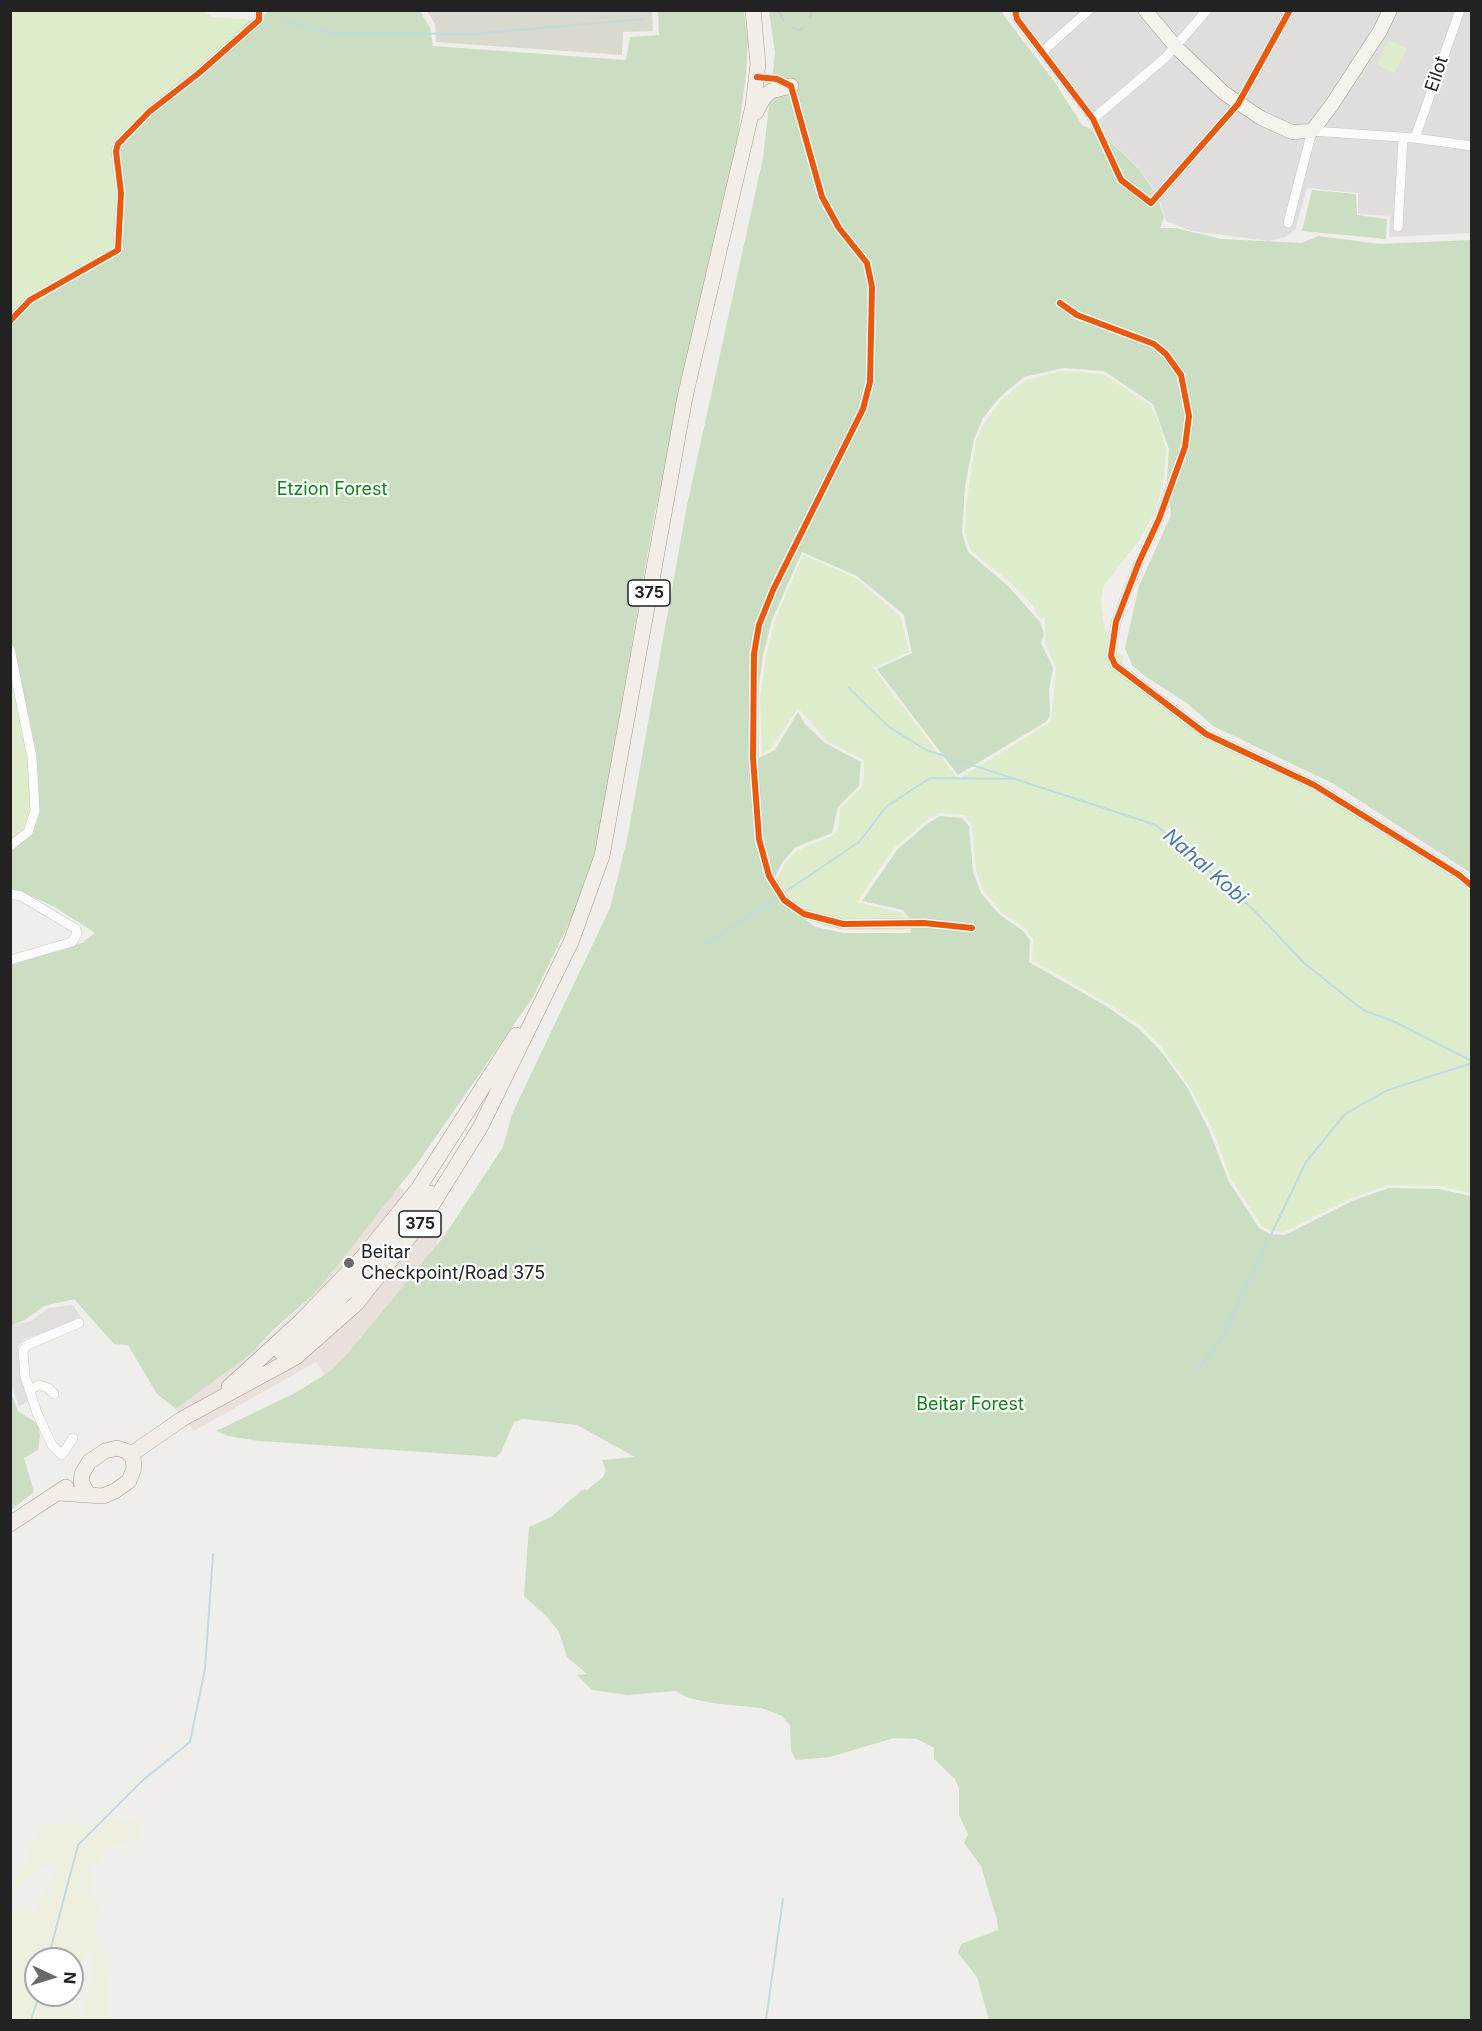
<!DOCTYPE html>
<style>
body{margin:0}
#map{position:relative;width:1482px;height:2031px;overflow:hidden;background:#f0eeeb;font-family:Inter,sans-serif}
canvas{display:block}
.frame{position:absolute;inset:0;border:12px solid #222;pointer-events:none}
.north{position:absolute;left:24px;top:1947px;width:60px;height:60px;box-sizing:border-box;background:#fff;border:2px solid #a7a7a7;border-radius:50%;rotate:94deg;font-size:16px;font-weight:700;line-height:24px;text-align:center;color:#222}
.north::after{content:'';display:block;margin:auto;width:21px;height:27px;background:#6a6968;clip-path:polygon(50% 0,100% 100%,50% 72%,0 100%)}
</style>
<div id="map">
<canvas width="1482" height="2031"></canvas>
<div class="frame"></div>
<div class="north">N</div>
</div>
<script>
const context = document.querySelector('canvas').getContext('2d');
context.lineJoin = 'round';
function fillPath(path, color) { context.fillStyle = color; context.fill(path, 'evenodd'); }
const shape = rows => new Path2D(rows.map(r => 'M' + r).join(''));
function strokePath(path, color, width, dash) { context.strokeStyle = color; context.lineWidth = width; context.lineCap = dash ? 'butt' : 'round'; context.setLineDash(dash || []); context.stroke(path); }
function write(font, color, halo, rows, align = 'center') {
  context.font = font + ' Inter,sans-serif'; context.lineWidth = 4.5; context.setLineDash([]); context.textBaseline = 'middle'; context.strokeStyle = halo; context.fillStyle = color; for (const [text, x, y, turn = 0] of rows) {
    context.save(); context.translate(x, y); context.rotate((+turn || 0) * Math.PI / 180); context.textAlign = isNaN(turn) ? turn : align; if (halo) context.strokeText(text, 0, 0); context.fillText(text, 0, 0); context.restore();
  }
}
const residential = shape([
 [1023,10,1471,11,1471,233,1389,237,1390,216,1358,214,1358,193,1307,188,1295,230,1286,237,1269,241,1192,231,1166,221,1158,195,1139,168,1099,131,1016,17]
]);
const military = shape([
 [399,1187,443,1218,433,1260,327,1378,316,1362,194,1431,176,1409,252,1353,314,1294]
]);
const construction = shape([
 [427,11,652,11,653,31,623,32,622,55,436,42,435,24]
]);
const farmland = shape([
 [100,1821,140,1822,143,1829,139,1840,126,1841,109,1849,90,1871,93,1884,90,1891,99,1906,95,1925,97,1948,105,1957,108,2020,83,2020,91,1975,92,1954,87,1951,71,1999,65,2004,73,2002,69,2020,11,2020,11,1914,14,1911,36,1912,55,1868,52,1863,20,1884,11,1896,11,1880,23,1871,29,1863,29,1849,34,1843,38,1828,44,1824,68,1825,77,1822,87,1827],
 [36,1959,72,1959,72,1995,36,1995]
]);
const grass = shape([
 [203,10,212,17,259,20,118,250,11,321,11,11],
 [1388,40,1407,48,1395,73,1377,65],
 [1063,371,1103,374,1151,406,1159,423,1166,449,1164,478,1156,511,1138,542,1104,585,1101,599,1104,626,1117,652,1123,656,1122,671,1206,736,1246,758,1330,796,1471,889,1471,1193,1440,1186,1388,1185,1352,1198,1284,1232,1271,1231,1262,1226,1231,1179,1212,1128,1189,1086,1162,1048,1141,1026,1107,1003,1032,960,1033,939,1025,928,1001,912,984,891,976,871,972,825,964,815,939,813,926,821,894,848,857,902,902,913,906,919,907,930,843,930,818,924,798,911,776,881,786,862,798,850,833,836,838,830,840,808,862,787,864,774,864,760,827,741,798,708,772,748,762,754,760,698,766,656,775,620,803,555,856,578,901,617,909,652,873,668,958,779,1051,722,1056,668,1045,642,1045,617,1040,619,1032,604,1011,583,971,551,965,533,966,506,976,440,986,420,1001,400,1026,380],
 [10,649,32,757,35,811,28,832,10,846]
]);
const forest = shape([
 [269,11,420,11,430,28,433,46,626,60,630,37,659,35,658,11,744,11,748,40,746,74,737,143,689,351,654,518,601,820,592,864,574,913,533,997,419,1161,345,1256,314,1294,273,1330,252,1353,176,1409,157,1394,128,1345,114,1344,74,1299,44,1306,25,1320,11,1326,11,962,82,943,95,933,55,907,33,897,11,892,11,846,28,832,35,811,32,757,10,649,10,321,30,300,118,250,118,144],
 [769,11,1005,11,1002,13,1054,81,1082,125,1103,135,1139,169,1156,194,1164,217,1160,228,1175,228,1221,239,1302,243,1318,236,1380,244,1471,240,1471,873,1334,784,1213,726,1187,703,1146,677,1132,665,1125,648,1139,586,1171,515,1167,478,1169,449,1153,404,1104,371,1063,368,1024,377,999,398,983,418,974,439,965,486,962,533,968,552,1008,586,1040,622,1044,634,1041,643,1053,668,1049,690,1050,715,1047,721,958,775,877,669,912,653,904,615,857,576,802,552,772,620,763,655,757,698,759,758,775,750,798,712,805,724,825,743,861,762,859,786,838,807,832,833,796,847,784,860,774,878,798,915,816,927,843,933,911,933,909,918,903,910,862,901,897,850,927,824,940,816,962,818,969,826,973,872,981,893,999,914,1023,931,1030,940,1029,962,1106,1006,1139,1029,1160,1050,1187,1087,1209,1130,1228,1180,1259,1228,1270,1234,1285,1235,1352,1201,1389,1188,1439,1189,1471,1196,1471,2020,989,2020,977,1977,958,1953,961,1944,998,1930,997,1920,981,1866,964,1843,968,1834,959,1815,959,1788,955,1779,934,1759,934,1748,917,1739,894,1738,830,1757,796,1760,791,1751,790,1726,782,1716,761,1708,712,1703,689,1698,675,1691,627,1695,592,1690,577,1675,587,1674,567,1657,559,1632,548,1618,524,1596,529,1527,551,1517,582,1490,587,1490,602,1478,606,1471,602,1460,635,1457,577,1425,523,1419,514,1422,501,1452,496,1457,259,1441,228,1436,216,1431,297,1392,330,1371,349,1352,445,1235,503,1147,512,1114,610,908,628,835,687,505,763,158,775,53],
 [1312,190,1356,194,1357,215,1387,219,1386,239,1302,231],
 [10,1390,18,1411,38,1424,40,1436,38,1450,24,1458,34,1492,11,1510]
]);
const parking = shape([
 [73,1305,81,1317,62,1327,24,1339,18,1346,18,1359,31,1400,19,1406,11,1384,10,1326,31,1321,48,1308]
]);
const stream = shape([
 [280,19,330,33,474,34,643,19],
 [849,688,888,726,926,750,1156,825,1254,910,1303,962,1363,1010,1393,1021,1472,1061],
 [782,894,859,842,887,806,930,778,1014,779],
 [705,945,778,897],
 [1197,1371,1220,1341,1306,1162,1345,1114,1388,1090,1472,1063],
 [48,1959,78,1845,143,1780,190,1742,205,1669,213,1554],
 [31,2020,39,1995],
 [766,2020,783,1899]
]);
const street = shape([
 [1015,10,1017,19,1093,119,1121,180,1151,203,1238,104,1290,10],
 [1043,51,1089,10],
 [757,77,777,79,791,86,822,197,839,228,867,263,872,287,870,382,863,409,773,590,759,625,754,654,753,758,759,839,769,876,784,900,804,914,843,924,924,923,972,928],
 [1093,119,1166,57,1207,10],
 [1415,138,1460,10],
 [1288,223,1312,131,1415,138,1472,146],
 [1398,227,1403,138],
 [1060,303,1077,315,1154,344,1166,354,1181,375,1189,416,1185,447,1159,519,1139,562,1116,622,1111,656,1115,665,1206,734,1314,785,1459,875,1472,886],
 [10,321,30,300,118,250,121,193,116,151,118,144,149,112,199,73,259,20,259,10],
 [10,649,32,757,35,811,28,832,10,846],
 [10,894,21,896,76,929,77,934,72,942,10,960],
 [29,1390,39,1385,48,1388,54,1394],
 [73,1438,62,1455,52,1445,37,1413,25,1376,23,1351,27,1345,79,1323]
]);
const secondary = shape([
 [1145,10,1176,47,1224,93,1261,118,1292,132,1312,131,1331,106,1380,31,1390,10]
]);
const primary = shape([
 [756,112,764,97,771,91,791,86],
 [281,1352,306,1332,375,1263,430,1193],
 [229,1387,300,1322,362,1258,418,1189,516,1035],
 [130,1455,182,1419,296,1357,356,1304,424,1218,481,1126,571,942,602,856,685,397,753,106,758,64,753,10],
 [59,1493,103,1496,115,1491,129,1481,134,1468,133,1457,126,1451,117,1448,105,1451,89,1462,82,1474,81,1482,88,1494],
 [10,1524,66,1487]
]);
const rail = shape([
 [778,10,787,26,800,30,809,21,813,10]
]);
const cycleway = shape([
 [1015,10,1017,19,1093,119,1121,180,1151,203,1238,104,1290,10],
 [757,77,777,79,791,86,822,197,839,228,867,263,872,287,870,382,863,409,773,590,759,625,754,654,753,758,759,839,769,876,784,900,804,914,843,924,924,923,972,928],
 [1060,303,1077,315,1154,344,1166,354,1181,375,1189,416,1185,447,1159,519,1139,562,1116,622,1111,656,1115,665,1206,734,1314,785,1459,875,1472,886],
 [10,321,30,300,118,250,121,193,116,151,118,144,149,112,199,73,259,20,259,10]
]);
const markers = [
 [349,1263,6,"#6a6968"]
];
const shields = [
 [649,593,42],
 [420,1224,42]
];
const shieldNames = [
 ["375",649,593],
 ["375",420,1224]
];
const streetNames = [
 ["Eilot",1437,74,-71]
];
const parkNames = [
 ["Etzion Forest",332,490],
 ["Beitar Forest",970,1405]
];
const poiNames = [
 ["Beitar",361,1253],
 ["Checkpoint/Road 375",361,1274]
];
const waterNames = [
 ["Nahal Kobi",1205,867,41]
];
fillPath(residential, '#dfdedc');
fillPath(military, '#eae0db');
fillPath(construction, '#d9d9cd');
fillPath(farmland, '#efefdf');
fillPath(grass, '#ddeccb');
fillPath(forest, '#cbdec1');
fillPath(parking, '#e0dfde');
strokePath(stream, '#bfdbe3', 2);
strokePath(street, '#c9c8c7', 10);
strokePath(secondary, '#999a82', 15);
strokePath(primary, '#a79c86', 16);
strokePath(street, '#fdfcfc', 9);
strokePath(secondary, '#f4f4ed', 14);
strokePath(primary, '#f3ede7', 15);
strokePath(rail, '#ccc', 2, [12, 12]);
strokePath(cycleway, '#e8590c', 6);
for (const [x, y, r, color] of markers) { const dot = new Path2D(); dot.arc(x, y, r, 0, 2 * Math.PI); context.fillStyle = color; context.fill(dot); strokePath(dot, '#fff', 2); }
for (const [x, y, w] of shields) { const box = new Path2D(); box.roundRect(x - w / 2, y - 13, w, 26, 4.5); context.fillStyle = '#fff'; context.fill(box); strokePath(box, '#222', 1.5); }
write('bold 16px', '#222', null, shieldNames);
write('18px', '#222', '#fff', streetNames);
write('18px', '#0c8416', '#fff', parkNames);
write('18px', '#222', '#fff', poiNames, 'left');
write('italic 20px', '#4a7aab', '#fff', waterNames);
</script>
